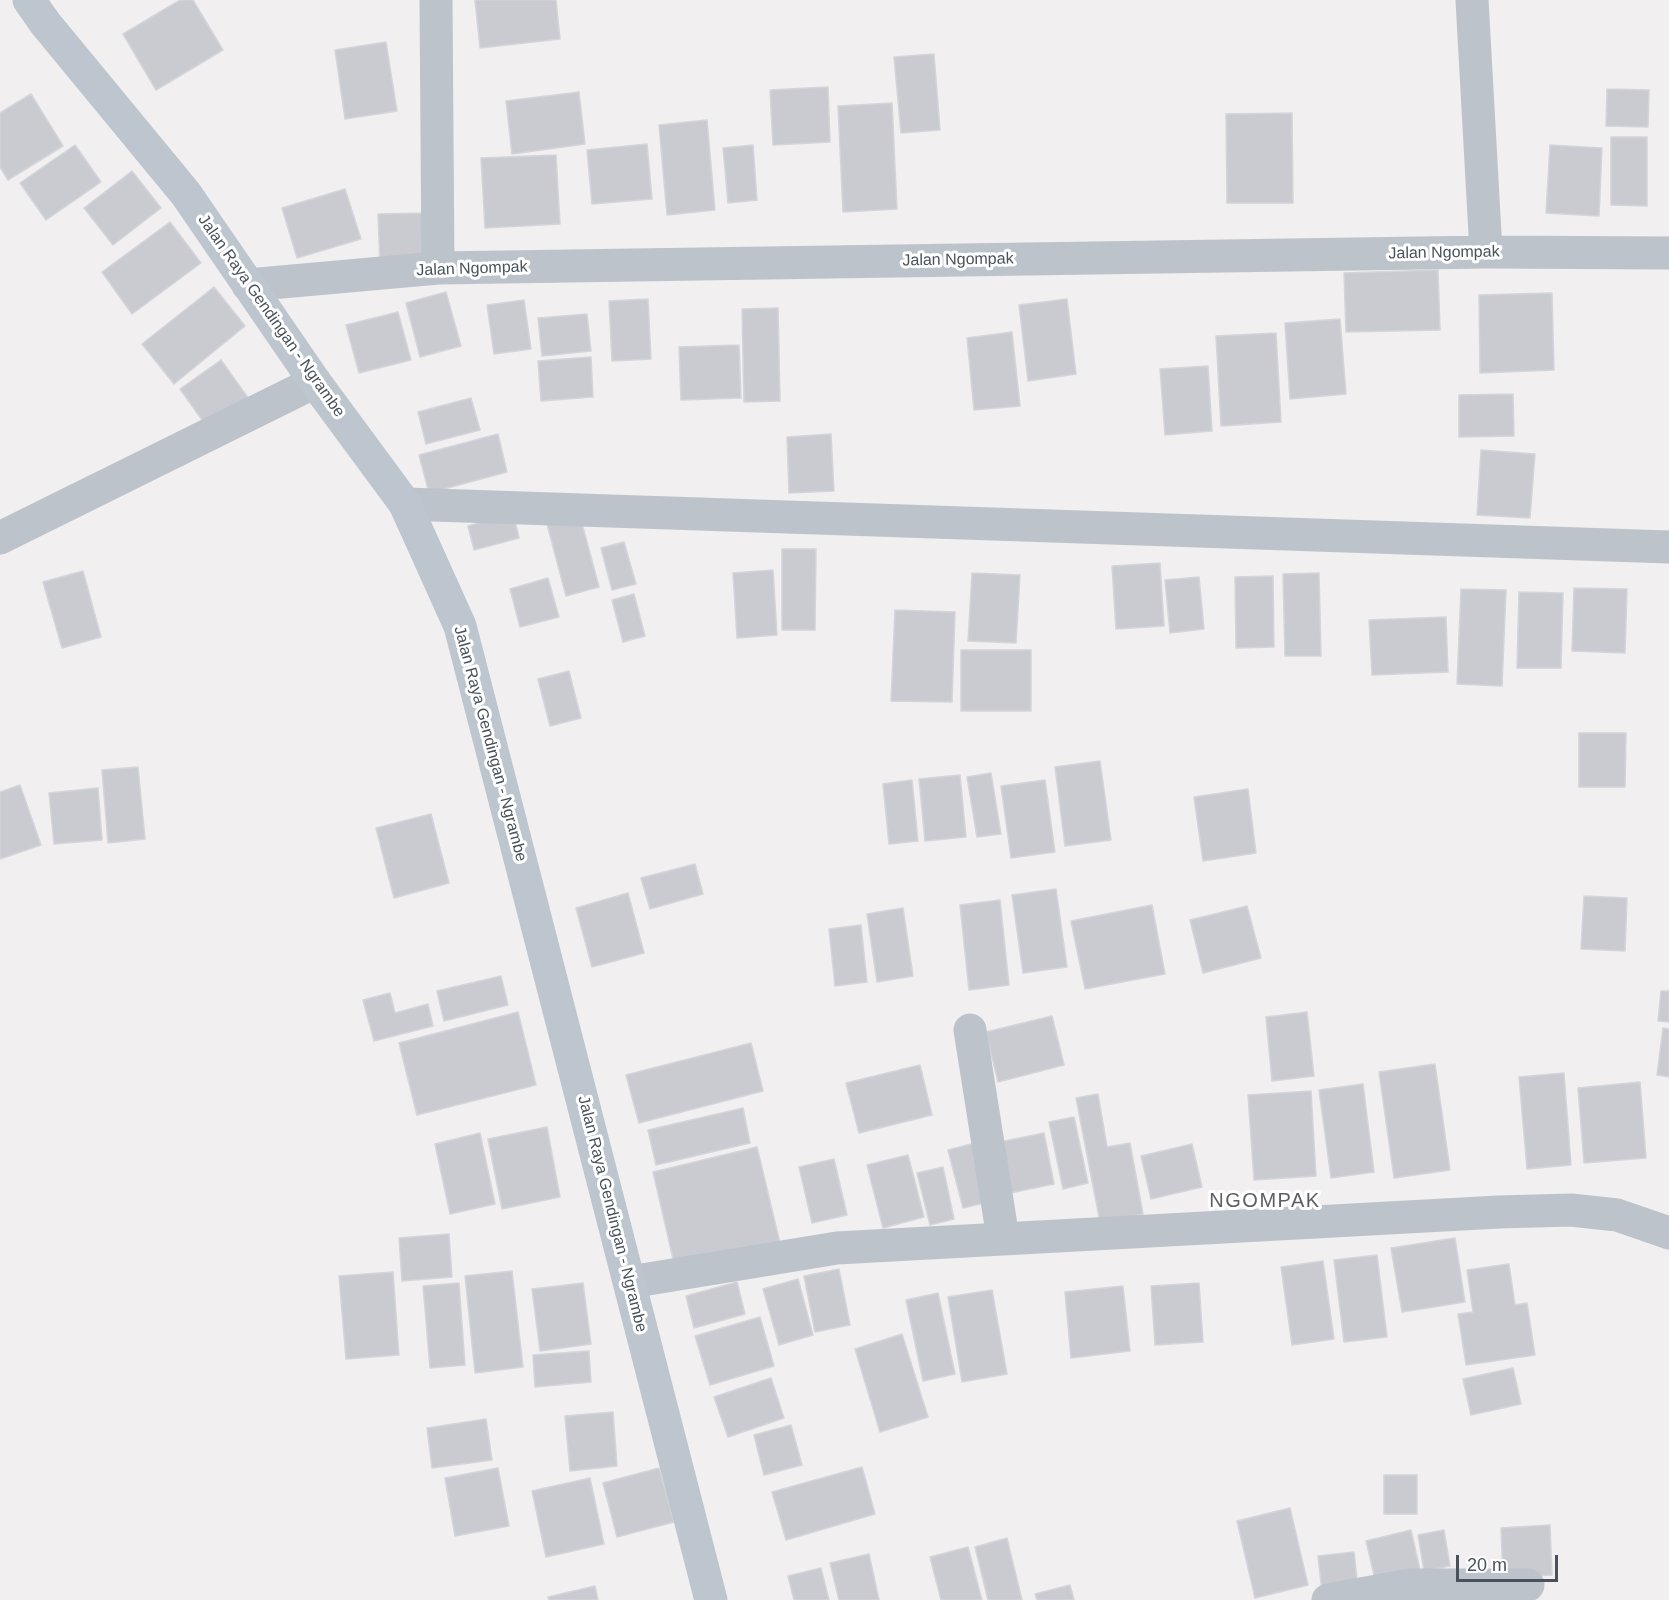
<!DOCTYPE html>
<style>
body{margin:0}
#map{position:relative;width:1669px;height:1600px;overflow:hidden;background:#f1efef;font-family:Arial,sans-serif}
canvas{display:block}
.scale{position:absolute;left:1456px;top:1555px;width:102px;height:27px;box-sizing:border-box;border:3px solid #49525a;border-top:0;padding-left:8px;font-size:18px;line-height:21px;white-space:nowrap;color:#49525a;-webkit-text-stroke:4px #fff;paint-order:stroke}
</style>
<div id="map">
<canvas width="1669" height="1600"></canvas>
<div class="scale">20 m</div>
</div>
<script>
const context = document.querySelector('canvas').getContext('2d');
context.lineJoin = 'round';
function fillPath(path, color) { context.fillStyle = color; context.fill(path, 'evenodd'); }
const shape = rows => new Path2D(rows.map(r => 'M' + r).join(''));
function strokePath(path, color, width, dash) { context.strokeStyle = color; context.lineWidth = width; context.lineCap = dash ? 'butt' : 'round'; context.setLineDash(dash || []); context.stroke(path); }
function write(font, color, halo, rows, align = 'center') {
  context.font = font + ' Arial,sans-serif'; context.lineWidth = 6; context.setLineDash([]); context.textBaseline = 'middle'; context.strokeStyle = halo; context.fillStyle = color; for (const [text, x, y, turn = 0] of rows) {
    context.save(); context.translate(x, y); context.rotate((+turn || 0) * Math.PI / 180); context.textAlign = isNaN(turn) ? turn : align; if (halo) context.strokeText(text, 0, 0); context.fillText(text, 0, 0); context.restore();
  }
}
const building = shape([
 [180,0,193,0,223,50,156,90,123,34,180,0],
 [475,0,556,0,560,39,480,48,475,0],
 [386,42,397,111,345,119,335,50,386,42],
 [934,54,940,130,901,133,894,57,934,54],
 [828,87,830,142,773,145,770,90,828,87],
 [1607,89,1649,90,1648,127,1606,126,1607,89],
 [579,92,585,144,512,154,506,101,579,92],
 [31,94,63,146,8,180,0,167,0,113,31,94],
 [892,103,897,209,843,212,838,106,892,103],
 [1292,113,1293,203,1227,203,1226,114,1292,113],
 [707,120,715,210,667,215,659,125,707,120],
 [1611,137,1647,137,1647,206,1611,205,1611,137],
 [647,144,652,199,592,204,587,150,647,144],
 [75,145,101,182,46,220,20,183,75,145],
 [753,145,757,200,728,203,723,148,753,145],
 [1550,145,1602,148,1599,216,1546,213,1550,145],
 [556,155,560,224,485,228,481,158,556,155],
 [132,171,161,208,113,245,84,208,132,171],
 [345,189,361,239,297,258,282,208,345,189],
 [427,213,429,263,380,265,378,214,427,213],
 [170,222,201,263,132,314,102,272,170,222],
 [1438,270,1440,330,1346,332,1344,273,1438,270],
 [214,287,245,326,174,384,142,344,214,287],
 [446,292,461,346,420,357,406,303,446,292],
 [1552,293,1554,370,1480,373,1479,295,1552,293],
 [648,299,651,359,612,361,609,301,648,299],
 [1067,299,1076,374,1028,381,1019,305,1067,299],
 [524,300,531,349,494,354,487,305,524,300],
 [778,308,780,401,744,402,742,309,778,308],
 [398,312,411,360,359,373,346,325,398,312],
 [587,314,591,351,542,356,538,318,587,314],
 [1340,319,1346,394,1290,399,1285,323,1340,319],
 [1012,332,1020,406,974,410,967,338,1012,332],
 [1276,333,1281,422,1221,426,1216,336,1276,333],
 [739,345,741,398,681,400,679,347,739,345],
 [591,357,593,397,541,401,538,361,591,357],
 [221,360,251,402,210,431,180,389,221,360],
 [1208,366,1212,431,1165,435,1160,369,1208,366],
 [1513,394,1514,436,1459,437,1459,395,1513,394],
 [471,398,480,430,426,444,418,412,471,398],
 [498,434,507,472,429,493,419,455,498,434],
 [831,434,834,491,789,493,787,437,831,434],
 [1481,450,1535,454,1530,518,1477,515,1481,450],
 [513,513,519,538,474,550,468,526,513,513],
 [580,516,599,587,566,596,547,524,580,516],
 [624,542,636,584,612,590,601,548,624,542],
 [782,549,816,549,815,630,782,630,782,549],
 [1160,563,1164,626,1116,629,1112,566,1160,563],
 [773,570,777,635,737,638,733,573,773,570],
 [83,571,101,637,62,648,43,582,83,571],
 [972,573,1020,575,1016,643,968,641,972,573],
 [1319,573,1321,656,1285,656,1283,574,1319,573],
 [1273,576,1274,647,1236,648,1235,577,1273,576],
 [1199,577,1204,629,1170,633,1165,580,1199,577],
 [548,578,559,617,520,627,510,589,548,578],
 [1574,588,1627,589,1625,653,1572,651,1574,588],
 [1461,589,1506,590,1502,686,1457,684,1461,589],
 [1519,592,1563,593,1561,668,1517,668,1519,592],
 [634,594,645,636,623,642,612,600,634,594],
 [895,610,955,612,952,702,891,701,895,610],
 [1446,617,1448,672,1372,675,1369,620,1446,617],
 [961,650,1031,650,1031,711,961,711,961,650],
 [569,671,581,718,550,726,538,679,569,671],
 [1579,733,1626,733,1625,787,1579,787,1579,733],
 [1100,761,1111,840,1065,846,1055,767,1100,761],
 [138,767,145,839,108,843,102,770,138,767],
 [991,773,1001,834,977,837,967,777,991,773],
 [960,775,966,837,925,841,919,779,960,775],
 [912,780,918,841,889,844,883,784,912,780],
 [1045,780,1055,852,1011,858,1001,786,1045,780],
 [20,785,41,845,0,859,0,792,20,785],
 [98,788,102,840,54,844,49,793,98,788],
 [1248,789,1256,853,1203,861,1194,797,1248,789],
 [431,814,449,883,394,898,376,828,431,814],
 [695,864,703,894,650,909,641,878,695,864],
 [1056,889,1067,967,1023,973,1012,895,1056,889],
 [628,893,644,953,592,967,576,908,628,893],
 [1584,896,1627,898,1625,951,1581,949,1584,896],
 [1000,900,1009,985,969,990,960,905,1000,900],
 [1152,905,1165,974,1085,989,1071,921,1152,905],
 [1247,906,1261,958,1203,973,1190,920,1247,906],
 [903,908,913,976,877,982,867,914,903,908],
 [861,925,867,982,835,986,829,929,861,925],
 [501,976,508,1005,444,1021,437,991,501,976],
 [1661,991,1669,991,1669,1022,1658,1021,1661,991],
 [390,993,395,1013,428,1004,433,1026,374,1041,363,1000,390,993],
 [518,1012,536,1085,417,1115,399,1043,518,1012],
 [1307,1012,1314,1076,1272,1081,1266,1017,1307,1012],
 [1052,1016,1064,1065,998,1082,986,1032,1052,1016],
 [1663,1028,1669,1029,1669,1077,1657,1075,1663,1028],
 [751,1043,763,1091,639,1123,626,1075,751,1043],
 [1435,1064,1450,1170,1394,1178,1379,1072,1435,1064],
 [920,1065,932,1115,859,1133,846,1083,920,1065],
 [1564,1073,1571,1165,1527,1169,1519,1077,1564,1073],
 [1640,1082,1646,1158,1584,1163,1578,1088,1640,1082],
 [1363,1084,1374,1172,1331,1178,1319,1090,1363,1084],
 [1311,1091,1316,1176,1254,1180,1248,1095,1311,1091],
 [1098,1094,1107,1147,1130,1143,1143,1214,1100,1222,1076,1098,1098,1094],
 [743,1108,750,1143,656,1165,648,1130,743,1108],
 [1074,1117,1088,1183,1063,1189,1049,1122,1074,1117],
 [547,1127,560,1197,502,1209,488,1139,547,1127],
 [480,1133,495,1204,450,1214,435,1144,480,1133],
 [1044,1133,1054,1184,1010,1193,1000,1142,1044,1133],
 [979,1142,993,1201,963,1208,948,1150,979,1142],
 [1192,1144,1202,1187,1151,1199,1141,1156,1192,1144],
 [757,1147,780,1243,675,1267,653,1172,757,1147],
 [908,1155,924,1217,883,1228,867,1165,908,1155],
 [834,1159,847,1215,812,1223,799,1167,834,1159],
 [943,1167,954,1219,930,1225,917,1173,943,1167],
 [449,1234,452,1277,402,1281,399,1238,449,1234],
 [1455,1238,1465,1302,1402,1312,1391,1248,1455,1238],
 [1377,1255,1387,1337,1344,1342,1334,1260,1377,1255],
 [1323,1261,1334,1339,1292,1345,1281,1267,1323,1261],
 [1509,1264,1515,1305,1527,1303,1535,1355,1466,1365,1458,1314,1473,1312,1467,1270,1509,1264],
 [839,1269,850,1325,815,1332,804,1276,839,1269],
 [512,1271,523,1367,475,1373,465,1276,512,1271],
 [393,1272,399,1355,346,1359,339,1276,393,1272],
 [798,1279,813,1335,779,1345,763,1289,798,1279],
 [737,1282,745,1314,694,1328,686,1296,737,1282],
 [459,1283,465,1365,430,1368,423,1286,459,1283],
 [583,1283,591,1344,540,1351,532,1289,583,1283],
 [1199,1283,1203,1342,1155,1345,1151,1286,1199,1283],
 [1123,1286,1130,1351,1071,1358,1065,1292,1123,1286],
 [992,1290,1007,1374,962,1382,948,1297,992,1290],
 [938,1293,955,1374,923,1381,906,1300,938,1293],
 [760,1317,774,1366,710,1385,695,1336,760,1317],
 [902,1334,928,1417,880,1432,855,1349,902,1334],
 [589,1351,591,1382,535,1387,533,1355,589,1351],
 [1513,1368,1521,1404,1471,1415,1463,1379,1513,1368],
 [771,1378,784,1418,728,1437,714,1397,771,1378],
 [613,1412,617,1466,570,1471,565,1416,613,1412],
 [486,1419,492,1460,432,1468,427,1428,486,1419],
 [791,1425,802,1465,764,1475,754,1435,791,1425],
 [862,1467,875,1514,786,1540,772,1492,862,1467],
 [498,1468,509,1526,455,1536,445,1478,498,1468],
 [659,1468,674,1522,617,1537,603,1483,659,1468],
 [1384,1475,1417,1475,1417,1514,1384,1514,1384,1475],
 [590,1478,604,1544,546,1557,532,1491,590,1478],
 [1290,1508,1308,1585,1255,1598,1237,1521,1290,1508],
 [1550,1525,1552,1575,1503,1577,1501,1528,1550,1525],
 [1411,1530,1420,1570,1375,1579,1366,1541,1411,1530],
 [1444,1530,1450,1566,1424,1571,1418,1535,1444,1530],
 [1007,1538,1022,1600,988,1600,975,1547,1007,1538],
 [968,1547,982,1600,941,1600,930,1557,968,1547],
 [1354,1552,1358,1588,1322,1592,1318,1556,1354,1552],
 [869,1554,879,1600,839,1600,830,1563,869,1554],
 [821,1568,829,1600,794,1600,788,1576,821,1568],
 [1070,1585,1074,1600,1037,1600,1035,1594,1070,1585],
 [595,1586,598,1600,549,1600,548,1597,595,1586]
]);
const street = shape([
 [436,0,438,268],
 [1472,0,1486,252],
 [248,285,438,268,1486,252,1669,253],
 [405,504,1669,547],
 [0,538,315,382],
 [970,1030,1003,1238],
 [630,1282,837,1248,1499,1212,1571,1210,1617,1215,1669,1233],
 [1328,1600,1410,1585,1528,1585]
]);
const secondary = shape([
 [29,0,45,23,186,194,315,382,405,504,460,626,711,1600]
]);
const streetNames = [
 ["Jalan Ngompak",1444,253,-1],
 ["Jalan Ngompak",958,260,-1],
 ["Jalan Ngompak",472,269,-2],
 ["Jalan Raya Gendingan - Ngrambe",271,316,55],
 ["Jalan Raya Gendingan - Ngrambe",490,744,75],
 ["Jalan Raya Gendingan - Ngrambe",612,1214,76]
];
const quarterNames = [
 ["NGOMPAK",1265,1201]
];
fillPath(building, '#c9cbd1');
strokePath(building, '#d3d5da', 1.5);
strokePath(street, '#bcc3ca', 33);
strokePath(secondary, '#bdc5ce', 33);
write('16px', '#49525a', '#fff', streetNames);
context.letterSpacing = '1.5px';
write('20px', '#5c5f63', '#fff', quarterNames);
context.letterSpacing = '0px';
</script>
